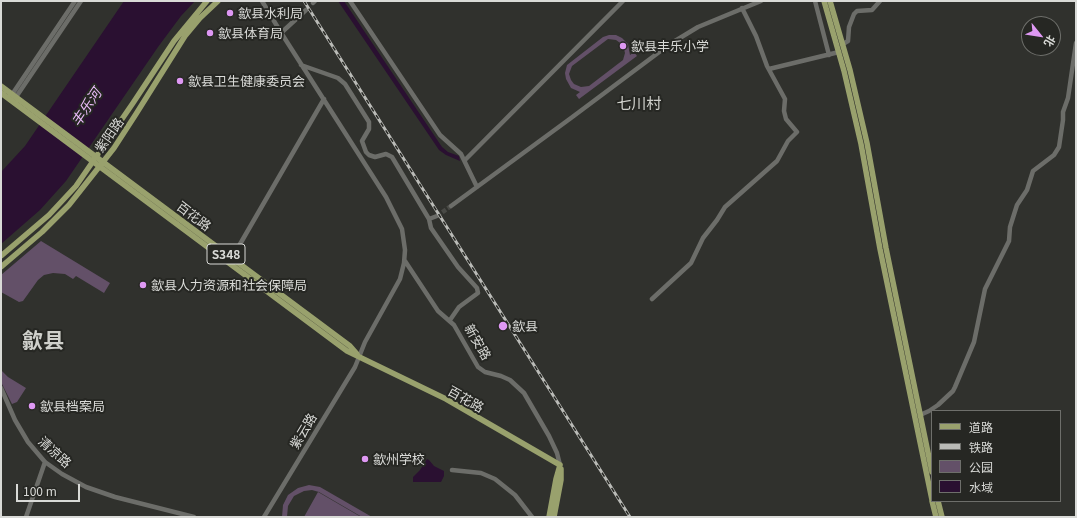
<!DOCTYPE html>
<meta charset="utf-8">
<style>
body{margin:0}
#map{position:relative;width:1077px;height:518px;overflow:hidden;background:#30312d;font-family:Georgia,"Noto Sans SC",serif}
canvas{display:block}
.frame{position:absolute;inset:0;border:2px solid #d9dad7;pointer-events:none}
.legend{position:absolute;left:931px;top:410px;width:130px;height:92px;box-sizing:border-box;background:#262723;border:1px solid #6e6f6b;margin:0;padding:5px 7px;list-style:none;font-size:12px;color:#d9dad7}
.legend li{display:flex;align-items:center;gap:8px;height:20px}
.legend b{width:20px;border:1px solid #6e6f6b}
.north{position:absolute;left:1021px;top:16px;width:40px;height:40px;box-sizing:border-box;background:#262723;border:1px solid #6e6f6b;border-radius:50%;rotate:120deg;font-size:11px;font-weight:700;line-height:16px;text-align:center;color:#d9dad7}
.north::after{content:'';display:block;margin:auto;width:14px;height:18px;background:#de98f3;clip-path:polygon(50% 0,100% 100%,50% 72%,0 100%)}
.scale{position:absolute;left:16px;top:484px;width:64px;height:18px;box-sizing:border-box;border:2px solid #d9dad7;border-top:0;padding-left:5px;font-size:12px;line-height:14px;white-space:nowrap;color:#d9dad7;-webkit-text-stroke:3px #262723;paint-order:stroke}
</style>
<div id="map">
<canvas width="1077" height="518"></canvas>
<div class="frame"></div>
<ul class="legend">
<li><b style="height:5px;background:#99a16d"></b>道路</li>
<li><b style="height:5px;background:#babbb7"></b>铁路</li>
<li><b style="height:11px;background:#635068"></b>公园</li>
<li><b style="height:11px;background:#2a1031"></b>水域</li>
</ul>
<div class="north">北</div>
<div class="scale">100 m</div>
</div>
<script>
const context = document.querySelector('canvas').getContext('2d');
context.lineJoin = 'round';
function fillPath(path, color) { context.fillStyle = color; context.fill(path, 'evenodd'); }
const shape = rows => new Path2D(rows.map(r => 'M' + r).join(''));
function strokePath(path, color, width, dash) { context.strokeStyle = color; context.lineWidth = width; context.lineCap = dash ? 'butt' : 'round'; context.setLineDash(dash || []); context.stroke(path); }
function write(font, color, halo, rows, align = 'center') {
  context.font = font + ' Georgia,"Noto Sans SC",serif'; context.lineWidth = 4; context.setLineDash([]); context.textBaseline = 'middle'; context.strokeStyle = halo; context.fillStyle = color; for (const [text, x, y, turn = 0] of rows) {
    context.save(); context.translate(x, y); context.rotate((+turn || 0) * Math.PI / 180); context.textAlign = isNaN(turn) ? turn : align; if (halo) context.strokeText(text, 0, 0); context.fillText(text, 0, 0); context.restore();
  }
}
const green = shape([
 [609,35,616,35,622,38,628,44,630,55,634,52,637,56,579,99,576,95,580,92,571,88,566,79,565,73,567,65,603,37],
 [608,39,616,40,623,45,625,53,623,60,589,86,581,87,574,84,571,80,569,74,572,66],
 [41,241,110,283,104,293,76,276,73,279,65,274,53,273,44,275,38,280,23,301,19,302,1,292,1,275],
 [1,370,8,377,26,388,17,402,12,404,1,382],
 [309,485,320,487,372,517,362,517,319,492,312,490,304,491,294,496,288,506,287,517,282,517,283,505,288,495,298,488],
 [318,492,361,517,304,517]
]);
const water = shape([
 [124,1,195,1,181,16,158,47,66,181,40,210,1,244,1,172,25,146],
 [338,1,344,1,442,147,448,152,459,156,460,161,446,155,439,150],
 [427,459,429,460,434,466,444,471,444,476,441,482,413,482,413,477,420,470]
]);
const minorTunnel = shape([
 [437,216,451,206]
]);
const minor = shape([
 [262,1,280,31,386,197,402,229,405,250,404,263,400,279,365,342,355,367,264,517],
 [350,1,440,135,461,154,477,187],
 [815,1,829,55],
 [313,3,315,1],
 [281,33,306,10],
 [843,44,848,41,849,27,854,14,857,11,872,10,880,1],
 [301,65,338,78,345,84,369,122,369,129,362,141,366,152,369,155,375,157,386,154,392,157,429,219,431,228,458,267,477,288,478,293,459,307,450,320],
 [769,69,839,52],
 [11,96,75,1],
 [14,100,81,1],
 [465,160,623,1],
 [451,206,571,118,670,44,698,27,761,1],
 [429,219,437,216],
 [232,258,324,99],
 [405,261,438,311,454,325,478,367,485,372,501,376,510,380,524,393,549,436,557,453,560,465],
 [652,299,691,263,703,238,717,220,725,207,777,161,788,141,797,132,786,119,784,111,785,99,767,66,756,36,742,8],
 [1,388,15,420,28,442,45,462,62,474,86,487,115,497,194,517],
 [920,415,929,411,938,405,953,391,955,387,974,342,985,289,1009,241,1010,227,1017,205,1027,190,1033,171,1054,155,1059,147,1063,120,1063,112,1068,98,1076,43],
 [452,470,481,473,495,479,515,495,532,517],
 [26,517,45,462]
]);
const major = shape([
 [824,1,844,71,861,144,880,249,932,500],
 [830,1,850,70,867,143,886,248,932,472],
 [1,86,350,346,357,354],
 [1,93,347,351,446,399,560,465],
 [1,256,49,215,76,186,133,103,174,41,207,1],
 [1,267,42,232,69,205,114,148,136,114,185,36,200,18,218,1],
 [932,501,936,517],
 [938,501,942,517],
 [549,517,556,479,560,465],
 [554,517,561,480,561,469]
]);
const rail = shape([
 [304,1,630,517]
]);
const markers = [
 [230,13,4,"#de98f3"],
 [210,33,4,"#de98f3"],
 [623,46,4,"#de98f3"],
 [180,81,4,"#de98f3"],
 [143,285,4,"#de98f3"],
 [503,326,5,"#de98f3"],
 [32,406,4,"#de98f3"],
 [365,459,4,"#de98f3"]
];
const shields = [
 [226,254,38]
];
const shieldNames = [
 ["S348",226,254]
];
const poiNames = [
 ["歙县水利局",238,13],
 ["歙县体育局",218,33],
 ["歙县丰乐小学",631,46],
 ["歙县卫生健康委员会",188,81],
 ["歙县人力资源和社会保障局",151,285],
 ["歙县",512,326],
 ["歙县档案局",40,406],
 ["歙州学校",373,459]
];
const streetNames = [
 ["紫阳路",109,135,-55],
 ["百花路",194,216,37],
 ["新安路",478,342,60],
 ["百花路",466,399,29],
 ["紫云路",303,431,-59],
 ["清凉路",55,452,42]
];
const waterNames = [
 ["丰乐河",86,107,-56]
];
const quarterNames = [
 ["七川村",639,103]
];
const townNames = [
 ["歙县",43,340]
];
fillPath(green, '#635068');
fillPath(water, '#2a1031');
strokePath(minorTunnel, '#494a46', 4.5, [4.5, 2]);
strokePath(minor, '#6c6d69', 4.5);
strokePath(major, '#99a16d', 5.5);
strokePath(rail, '#babbb7', 3);
strokePath(rail, '#262723', 1.5, [4.5]);
for (const [x, y, r, color] of markers) { const dot = new Path2D(); dot.arc(x, y, r, 0, 2 * Math.PI); context.fillStyle = color; context.fill(dot); strokePath(dot, '#262723', 1.5); }
for (const [x, y, w] of shields) { const box = new Path2D(); box.roundRect(x - w / 2, y - 10, w, 20, 3); context.fillStyle = '#262723'; context.fill(box); strokePath(box, '#d9dad7', 1); }
write('bold 12px', '#d9dad7', null, shieldNames);
write('13px', '#d9dad7', '#262723', poiNames, 'left');
write('13px', '#d9dad7', '#262723', streetNames);
write('italic 14px', '#e9baf8', '#262723', waterNames);
write('15px', '#cfd0cb', '#262723', quarterNames);
write('bold 21px', '#cfd0cb', '#262723', townNames);
</script>
